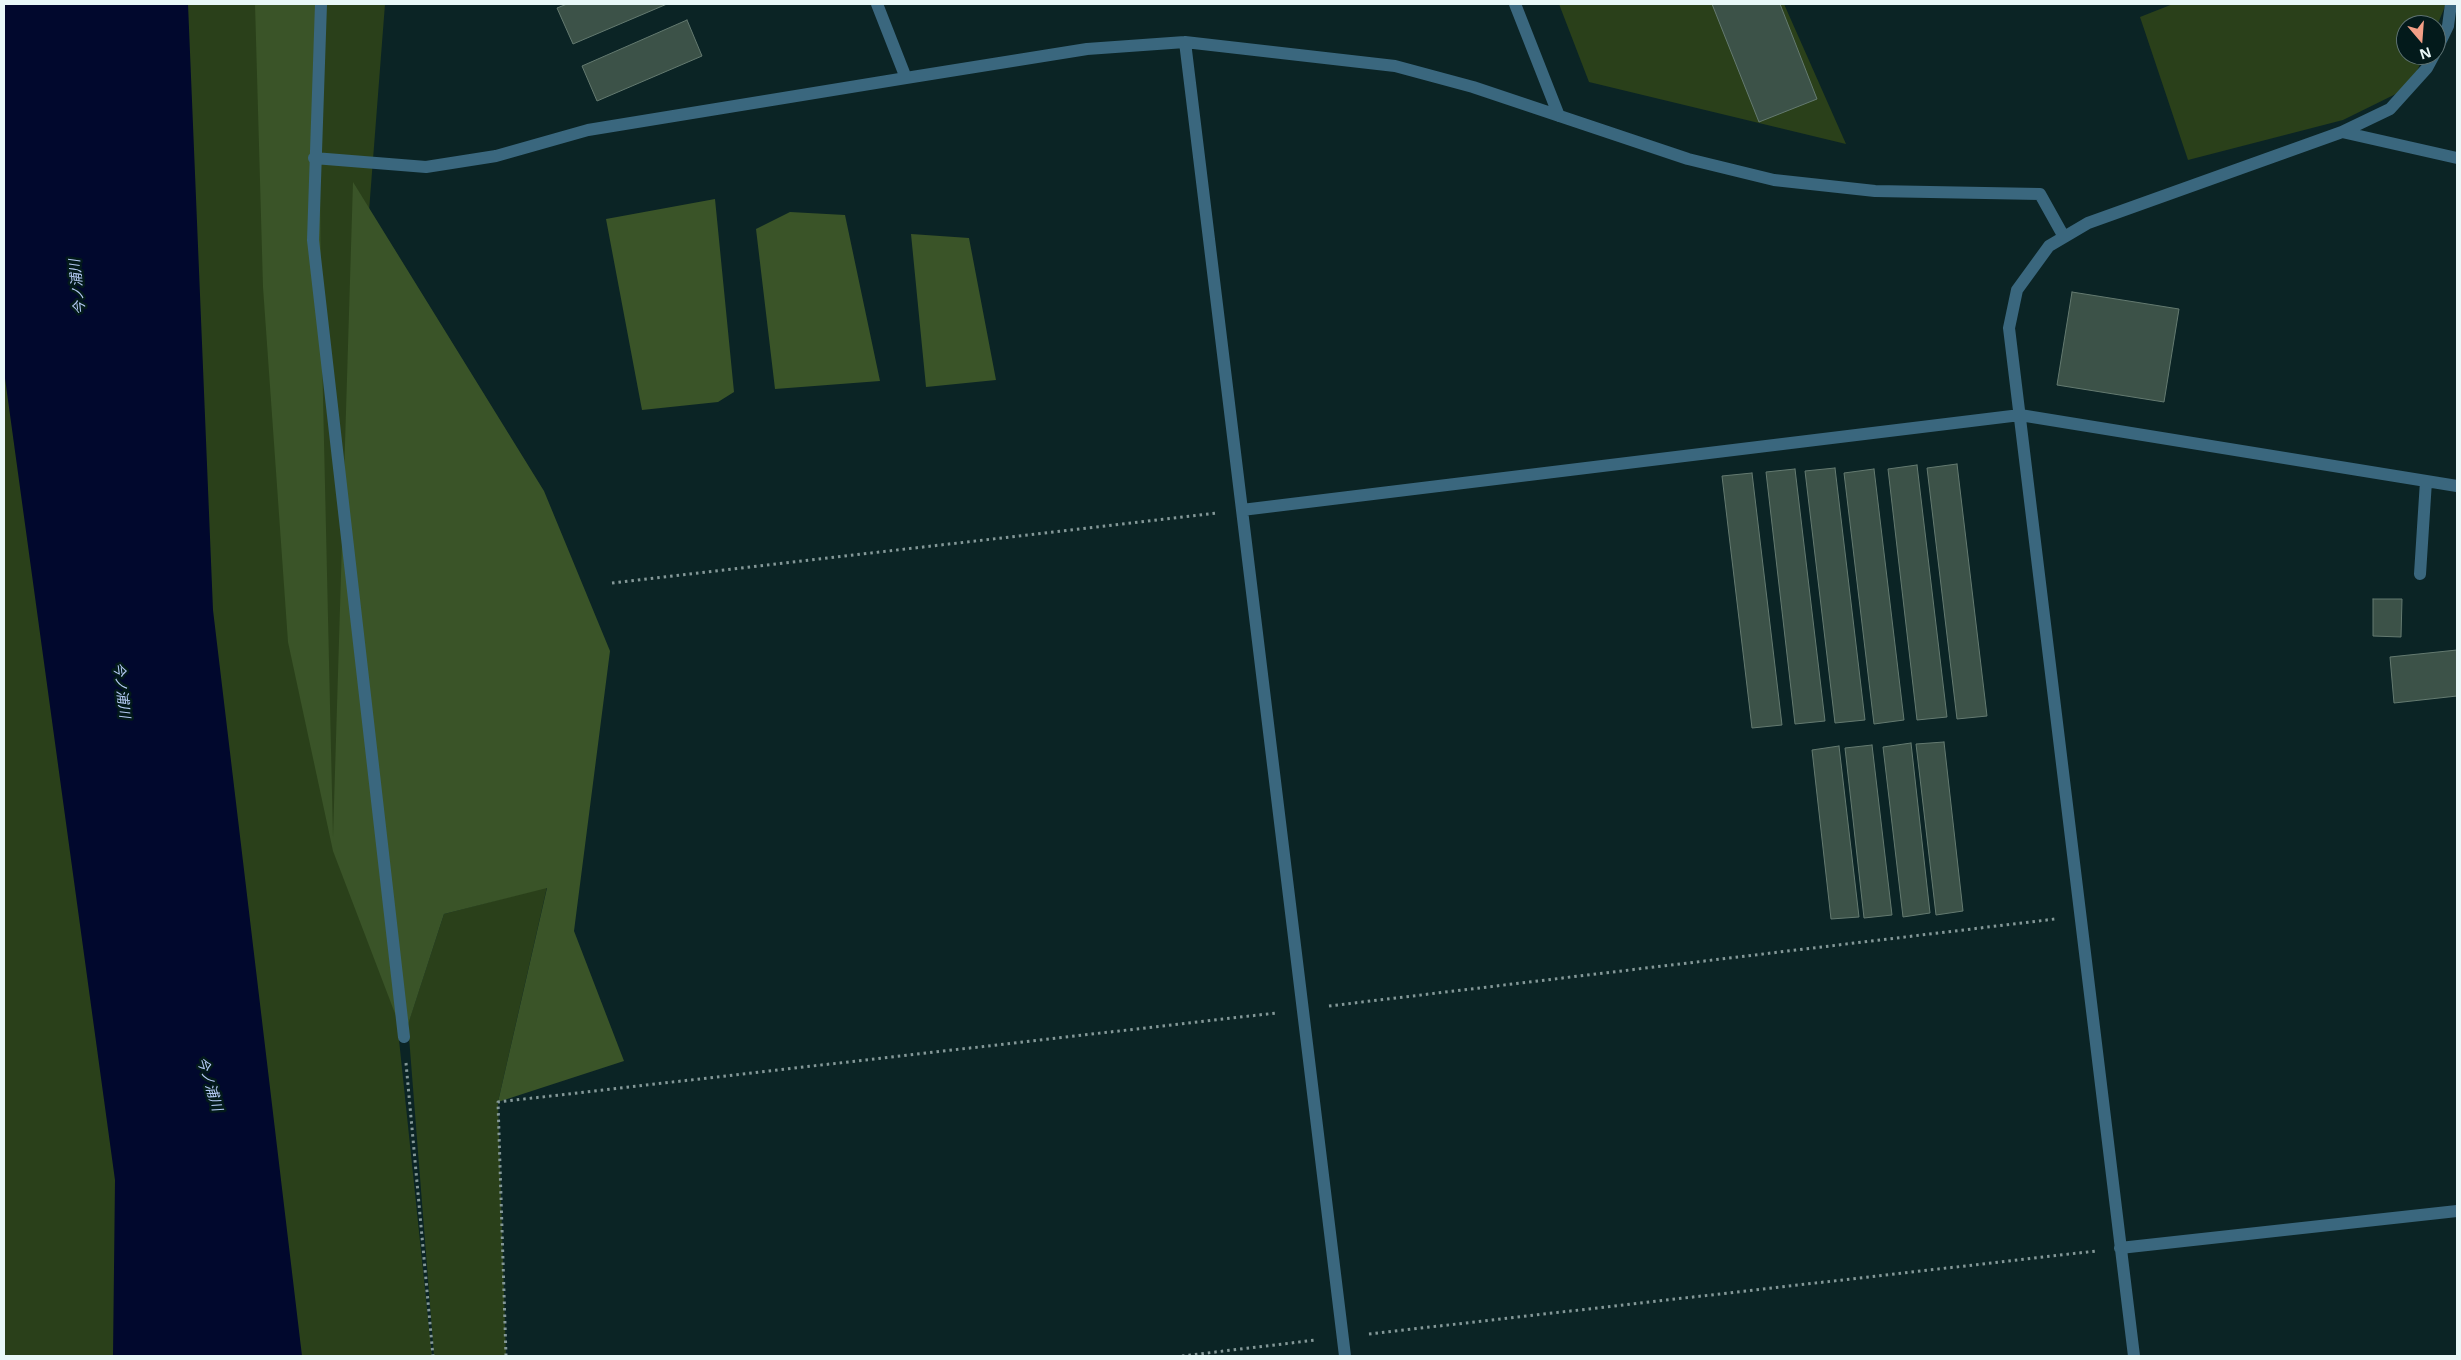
<!DOCTYPE html>
<meta charset="utf-8">
<style>
body{margin:0}
#map{position:relative;width:2461px;height:1360px;overflow:hidden;background:#0b2425;font-family:"Open Sans",sans-serif}
canvas{display:block}
.frame{position:absolute;inset:0;border:5px solid #e9f8f8;pointer-events:none}
.north{position:absolute;left:2396px;top:15px;width:50px;height:50px;box-sizing:border-box;background:#031a1b;border:1px solid #5f7373;border-radius:50%;rotate:162deg;font-size:14px;font-weight:700;line-height:20px;text-align:center;color:#e9f8f8}
.north::after{content:'';display:block;margin:auto;width:18px;height:22px;background:#f39f86;clip-path:polygon(50% 0,100% 100%,50% 72%,0 100%)}
</style>
<div id="map">
<canvas width="2461" height="1360"></canvas>
<div class="frame"></div>
<div class="north">N</div>
</div>
<script>
const context = document.querySelector('canvas').getContext('2d');
context.lineJoin = 'round';
function fillPath(path, color) { context.fillStyle = color; context.fill(path, 'evenodd'); }
const shape = rows => new Path2D(rows.map(r => 'M' + r).join(''));
function strokePath(path, color, width, dash) { context.strokeStyle = color; context.lineWidth = width; context.lineCap = dash ? 'butt' : 'round'; context.setLineDash(dash || []); context.stroke(path); }
function write(font, color, halo, rows, align = 'center') {
  context.font = font + ' "Open Sans","Noto Sans JP",sans-serif'; context.lineWidth = 5; context.setLineDash([]); context.textBaseline = 'middle'; context.strokeStyle = halo; context.fillStyle = color; for (const [text, x, y, turn = 0] of rows) {
    context.save(); context.translate(x, y); context.rotate((+turn || 0) * Math.PI / 180); context.textAlign = isNaN(turn) ? turn : align; if (halo) context.strokeText(text, 0, 0); context.fillText(text, 0, 0); context.restore();
  }
}
const green = shape([
 [4,4,385,4,345,522,432,1356,4,1356],
 [1559,4,1784,4,1846,144,1589,82],
 [2173,4,2446,4,2436,28,2436,25,2406,25,2406,55,2424,55,2410,87,2343,120,2188,160,2140,17],
 [547,887,498,1102,506,1356,434,1356,408,1024,444,914]
]);
const forest = shape([
 [255,4,321,4,319,46,321,310,333,837,353,182,544,491,610,651,574,931,624,1061,498,1102,547,888,444,914,404,1037,333,851,288,642,263,287],
 [715,199,734,392,718,402,642,410,606,219],
 [790,212,845,215,880,381,775,389,756,229],
 [911,234,969,238,996,380,926,387]
]);
const water = shape([
 [4,4,188,4,213,610,302,1356,113,1356,115,1180,4,371]
]);
const building = shape([
 [567,4,667,4,573,44,557,8,567,4],
 [1712,4,1780,4,1817,99,1759,122,1712,4],
 [687,20,702,56,597,101,582,66,687,20],
 [2072,292,2179,309,2164,402,2057,385,2072,292],
 [1957,464,1987,716,1957,719,1927,468,1957,464],
 [1917,465,1947,717,1917,720,1888,469,1917,465],
 [1835,468,1865,720,1835,723,1805,471,1835,468],
 [1795,469,1825,721,1795,724,1766,472,1795,469],
 [1874,469,1904,720,1874,724,1844,473,1874,469],
 [1752,473,1782,725,1752,728,1722,476,1752,473],
 [2373,599,2402,599,2401,637,2373,636,2373,599],
 [2457,650,2457,696,2394,703,2390,657,2457,650],
 [1944,742,1963,911,1936,915,1916,744,1944,742],
 [1911,743,1930,913,1903,917,1883,747,1911,743],
 [1872,745,1892,915,1864,918,1845,748,1872,745],
 [1839,746,1859,917,1831,919,1812,750,1839,746]
]);
const path = shape([
 [612,583,1217,513],
 [1329,1006,2055,919],
 [406,1063,433,1356],
 [1369,1334,2096,1251],
 [506,1356,498,1102,1276,1013],
 [1182,1356,1316,1340]
]);
const minor = shape([
 [321,4,313,240,404,1037],
 [877,4,906,78],
 [1515,4,1559,116],
 [1185,42,1345,1356],
 [2436,51,2448,26,2451,4],
 [2342,132,2457,158],
 [314,158,426,167,496,156,588,130,906,78,1087,49,1185,42,1395,66,1473,87,1688,159,1774,180,1875,191,2040,194,2064,237],
 [1242,510,2020,415,2457,486],
 [2420,574,2426,481],
 [2120,1248,2457,1211],
 [2134,1356,2009,328,2017,290,2049,246,2088,223,2342,132,2390,109,2427,68,2434,55]
]);
const waterNames = [
 ["今ノ浦川",78,287,-96],
 ["今ノ浦川",121,690,83],
 ["今ノ浦川",209,1084,73]
];
fillPath(green, '#2a401a');
fillPath(forest, '#3a5428');
fillPath(water, '#01082d');
fillPath(building, '#3c5248');
strokePath(building, '#647a70', 1);
strokePath(path, '#849898', 3, [2.5, 4]);
strokePath(minor, '#3a677e', 12);
write('italic 14px', '#b4caf4', '#031a1b', waterNames);
</script>
